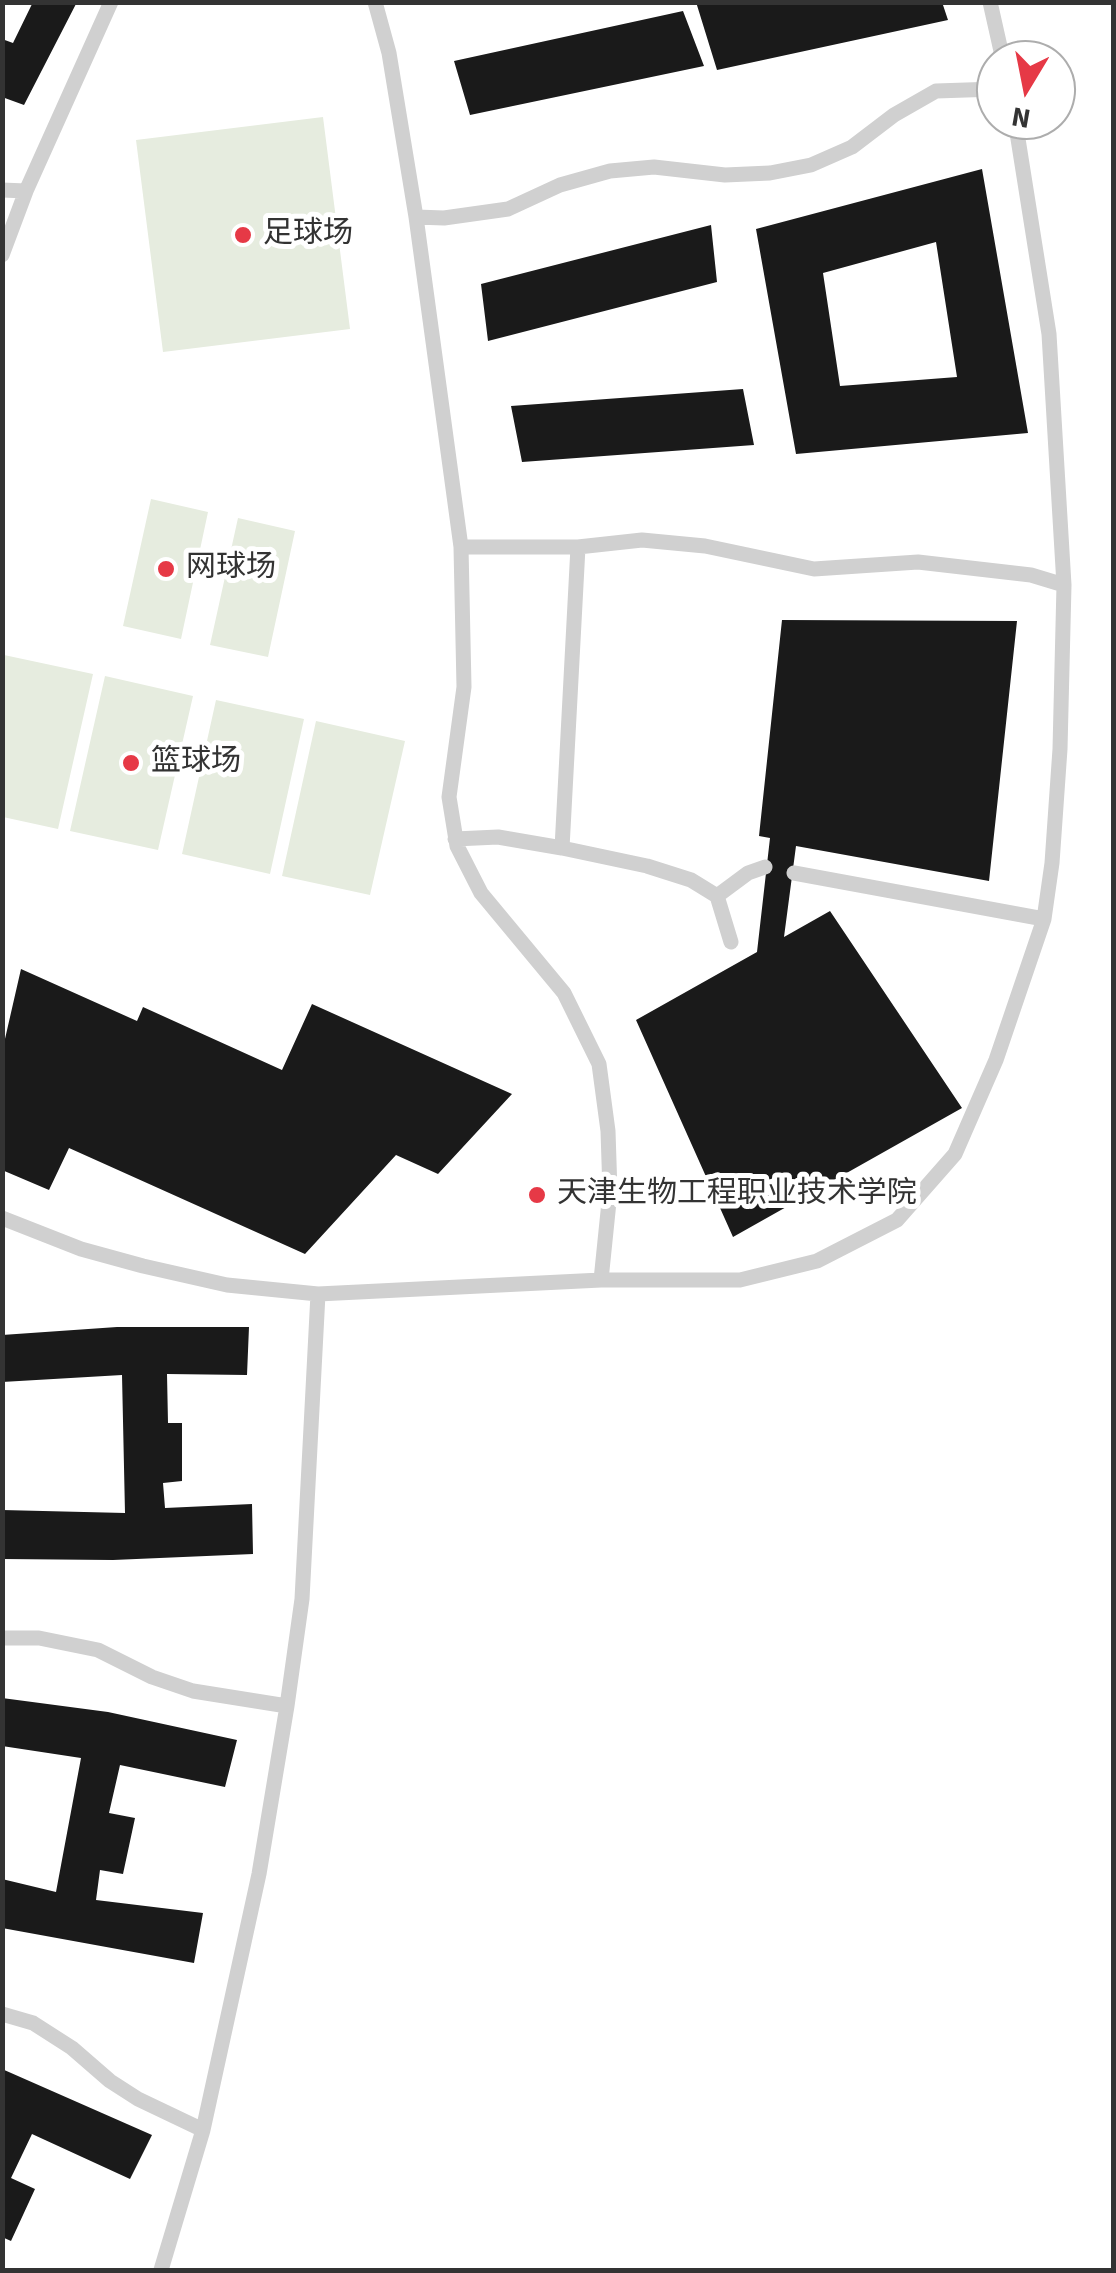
<!DOCTYPE html>
<meta charset="utf-8">
<style>
body{margin:0}
#map{position:relative;width:1116px;height:2273px;overflow:hidden;background:#fff;font-family:"Source Sans 3",sans-serif}
canvas{display:block}
.frame{position:absolute;inset:0;border:5px solid #333;pointer-events:none}
.north{position:absolute;left:976px;top:40px;width:100px;height:100px;box-sizing:border-box;background:#fff;border:2px solid #adadad;border-radius:50%;rotate:190deg;font-size:28px;font-weight:700;line-height:40px;text-align:center;color:#333}
.north::after{content:'';display:block;margin:auto;width:35px;height:45px;background:#e63946;clip-path:polygon(50% 0,100% 100%,50% 72%,0 100%)}
</style>
<div id="map">
<canvas width="1116" height="2273"></canvas>
<div class="frame"></div>
<div class="north">N</div>
</div>
<script>
const context = document.querySelector('canvas').getContext('2d');
context.lineJoin = 'round';
function fillPath(path, color) { context.fillStyle = color; context.fill(path, 'evenodd'); }
const shape = rows => new Path2D(rows.map(r => 'M' + r).join(''));
function strokePath(path, color, width, dash) { context.strokeStyle = color; context.lineWidth = width; context.lineCap = dash ? 'butt' : 'round'; context.setLineDash(dash || []); context.stroke(path); }
function write(font, color, halo, rows, align = 'center') {
  context.font = font + ' "Source Sans 3","Noto Sans SC",sans-serif'; context.lineWidth = 10; context.setLineDash([]); context.textBaseline = 'middle'; context.strokeStyle = halo; context.fillStyle = color; for (const [text, x, y, turn = 0] of rows) {
    context.save(); context.translate(x, y); context.rotate((+turn || 0) * Math.PI / 180); context.textAlign = isNaN(turn) ? turn : align; if (halo) context.strokeText(text, 0, 0); context.fillText(text, 0, 0); context.restore();
  }
}
const green = shape([
 [323,117,350,329,163,352,136,140],
 [151,499,208,512,181,639,123,626],
 [238,518,295,531,268,657,210,645],
 [4,655,93,674,58,829,3,817],
 [105,676,193,696,158,850,70,831],
 [216,700,304,719,270,874,182,854],
 [316,721,405,741,370,895,282,876]
]);
const building = shape([
 [33,2,77,2,24,105,2,97,2,39,13,43],
 [696,2,942,2,948,20,717,70],
 [683,11,704,66,470,115,454,61],
 [982,169,1028,433,796,454,756,229],
 [936,242,957,377,840,386,823,273],
 [711,225,717,282,488,341,481,284],
 [743,389,754,445,522,462,511,406],
 [782,620,1017,621,989,881,796,846,784,937,830,911,962,1108,733,1237,636,1020,757,952,770,838,759,836],
 [21,969,137,1021,143,1007,282,1070,312,1004,512,1094,438,1174,396,1155,305,1254,69,1148,49,1190,2,1170,2,1052],
 [117,1327,249,1327,247,1375,167,1374,168,1423,182,1423,182,1481,163,1483,165,1508,252,1504,253,1554,113,1560,2,1559,2,1510,125,1513,122,1375,2,1382,2,1335],
 [2,1698,108,1712,237,1740,225,1787,120,1765,109,1813,135,1818,123,1874,100,1870,96,1900,203,1913,194,1963,2,1928,2,1879,56,1892,81,1758,2,1746],
 [2,2069,152,2135,130,2179,32,2134,11,2178,35,2189,11,2241,2,2237]
]);
const lane = shape([
 [375,2,389,53,416,217,461,547,464,687,449,797,457,846,481,893,564,993,599,1064,608,1131,610,1192,601,1280],
 [990,2,1003,60],
 [2,190,26,191],
 [416,217,444,218,508,209,560,185,610,171,654,167,725,175,770,173,811,165,852,147,894,115,936,91,996,89],
 [2,255,26,191,111,2],
 [461,547,578,547,642,540,705,546,814,569,918,562,1031,575,1064,585],
 [455,839,498,837,562,848,647,866,691,880,717,896,731,942],
 [562,848,578,547],
 [794,873,1044,919],
 [717,896,748,873,765,867],
 [2,1218,81,1249,143,1266,227,1285,318,1294,601,1280,740,1280,817,1261,897,1220,955,1154,996,1060,1044,919,1052,863,1060,749,1064,585,1049,334,1015,120],
 [2,1638,39,1638,98,1650,152,1677,193,1691,287,1706],
 [2,2014,33,2023,72,2048,110,2081,138,2099,203,2130],
 [161,2270,203,2130,259,1874,287,1706,302,1599,318,1294]
]);
const markers = [
 [243,235,10,"#e63946"],
 [166,569,10,"#e63946"],
 [131,763,10,"#e63946"],
 [537,1195,10,"#e63946"]
];
const poiNames = [
 ["足球场",263,235],
 ["网球场",186,569],
 ["篮球场",151,763],
 ["天津生物工程职业技术学院",557,1195]
];
fillPath(green, '#e6ecdf');
fillPath(building, '#1a1a1a');
strokePath(lane, '#d0d0d0', 15);
for (const [x, y, r, color] of markers) { const dot = new Path2D(); dot.arc(x, y, r, 0, 2 * Math.PI); context.fillStyle = color; context.fill(dot); strokePath(dot, '#fff', 4); }
write('30px', '#333', '#fff', poiNames, 'left');
</script>
